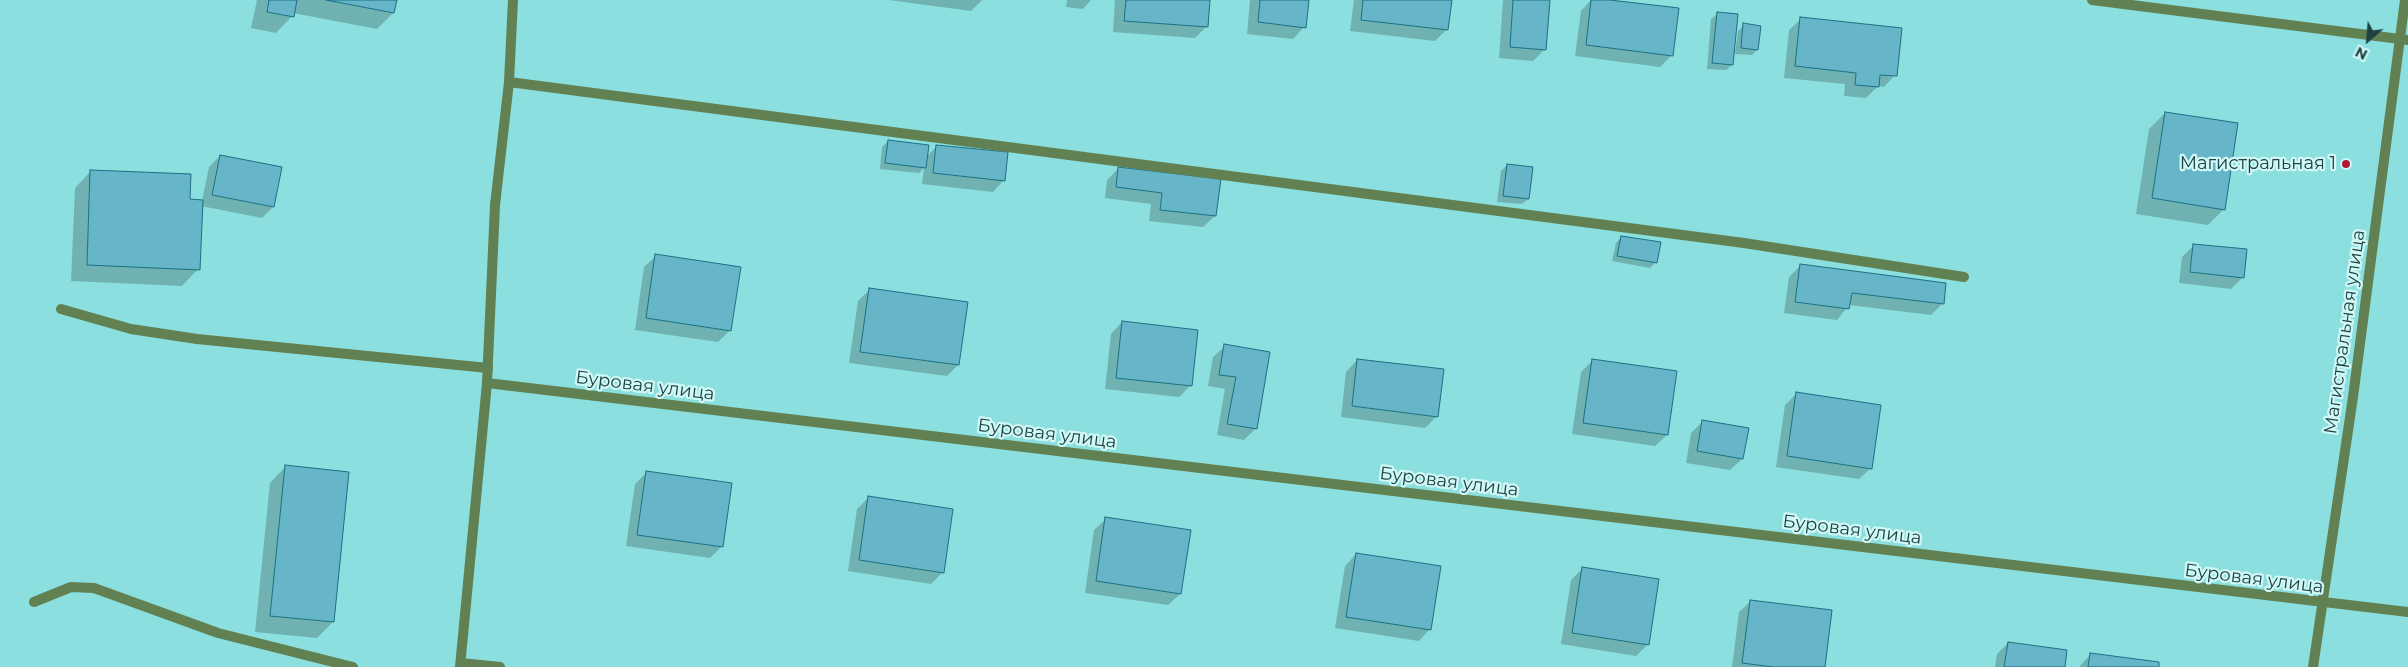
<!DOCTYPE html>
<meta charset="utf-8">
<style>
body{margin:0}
#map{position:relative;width:2408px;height:667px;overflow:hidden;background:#8bdfde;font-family:Montserrat,sans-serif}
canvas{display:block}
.north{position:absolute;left:2343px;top:15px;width:50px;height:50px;-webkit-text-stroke:4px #d0f8f7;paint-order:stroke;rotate:207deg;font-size:14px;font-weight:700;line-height:20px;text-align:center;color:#1e4141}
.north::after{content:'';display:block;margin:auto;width:18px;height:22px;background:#1e4141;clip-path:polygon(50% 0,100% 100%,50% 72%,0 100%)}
</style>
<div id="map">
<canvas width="2408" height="667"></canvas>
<div class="north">N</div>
</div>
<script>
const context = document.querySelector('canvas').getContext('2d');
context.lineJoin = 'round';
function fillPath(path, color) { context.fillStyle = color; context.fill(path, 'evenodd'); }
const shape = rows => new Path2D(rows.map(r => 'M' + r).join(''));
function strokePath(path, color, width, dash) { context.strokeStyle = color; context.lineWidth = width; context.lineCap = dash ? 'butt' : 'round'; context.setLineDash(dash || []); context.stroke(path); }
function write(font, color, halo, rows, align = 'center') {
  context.font = font + ' Montserrat,sans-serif'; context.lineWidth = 4.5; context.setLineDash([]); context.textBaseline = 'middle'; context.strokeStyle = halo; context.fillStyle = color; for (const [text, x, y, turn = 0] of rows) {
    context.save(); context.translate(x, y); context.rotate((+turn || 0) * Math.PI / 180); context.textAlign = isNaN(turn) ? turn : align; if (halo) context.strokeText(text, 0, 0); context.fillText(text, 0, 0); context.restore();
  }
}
const shadow = shape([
 [257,0,396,0,393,13,377,29,293,13,292,16,276,33,251,28],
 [889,0,982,0,971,11],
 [1067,0,1091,0,1083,9,1066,7],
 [1115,0,1209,0,1207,26,1195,38,1113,32],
 [1250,0,1308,0,1304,27,1293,39,1247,34],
 [1354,0,1450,0,1447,29,1435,41,1350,31],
 [1503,0,1549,0,1545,49,1533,61,1499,58],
 [1591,0,1600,0,1672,55,1660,67,1575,56,1581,11],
 [1717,14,1732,65,1726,70,1707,69,1711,19],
 [1801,19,1895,75,1884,87,1878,86,1866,98,1844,96,1845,84,1784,78,1789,30],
 [1744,25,1757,50,1752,55,1735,54,1738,31],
 [2165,113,2224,209,2208,225,2136,214,2149,129],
 [888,141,926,157,937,146,1004,180,993,192,922,184,924,168,919,173,880,169,882,147],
 [220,156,273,207,262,218,201,206,198,269,182,286,71,281,75,188,91,171,189,201,202,201,209,167],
 [1507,165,1528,199,1522,204,1497,202,1501,171],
 [1119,168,1219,180,1215,216,1203,227,1149,221,1151,204,1105,198,1107,180],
 [1621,237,1655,263,1650,268,1612,261,1616,243],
 [2194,245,2242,278,2231,289,2179,283,2182,257],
 [656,256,730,330,718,342,635,330,644,267],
 [1800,266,1945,284,1942,304,1931,315,1849,305,1837,320,1784,313,1789,277],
 [869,290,958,365,947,376,849,363,858,301],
 [1122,322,1190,386,1179,397,1105,389,1111,334],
 [1225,346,1269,353,1255,429,1244,440,1217,435,1225,389,1208,386,1213,357],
 [1357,360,1437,416,1425,428,1341,417,1346,372],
 [1593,360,1667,435,1655,446,1572,434,1581,372],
 [1797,393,1871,468,1859,479,1776,467,1785,405],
 [1703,421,1747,429,1742,459,1730,470,1686,463,1691,433],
 [286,466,333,622,317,638,255,632,270,483],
 [647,472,721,547,710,558,626,546,635,484],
 [869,497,943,572,931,584,848,571,857,509],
 [1106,519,1180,594,1168,605,1085,593,1094,530],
 [1356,554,1430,629,1419,641,1335,628,1345,566],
 [1582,569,1648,644,1636,656,1561,644,1571,580],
 [1751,601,1823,667,1732,667,1739,612],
 [2008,643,2063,667,1995,667,1997,654],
 [2091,654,2157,667,2079,667]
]);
const building = shape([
 [269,0,297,0,294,17,267,12,269,0],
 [326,0,397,0,394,13,326,0],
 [1126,0,1210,0,1208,27,1124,21,1126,0],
 [1260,0,1309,0,1306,28,1258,22,1260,0],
 [1363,0,1452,0,1448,30,1361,20,1363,0],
 [1513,0,1550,0,1546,50,1510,47,1513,0],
 [1591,0,1610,0,1679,8,1673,56,1586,45,1591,0],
 [1717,12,1738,14,1733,65,1712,63,1717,12],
 [1800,17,1902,28,1897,76,1880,75,1879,87,1855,85,1856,73,1795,66,1800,17],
 [1743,23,1761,26,1758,50,1741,48,1743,23],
 [2165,112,2238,123,2225,210,2152,198,2165,112],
 [888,140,929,145,926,168,885,163,888,140],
 [936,145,1008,152,1005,181,933,173,936,145],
 [220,155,282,167,274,207,212,195,220,155],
 [1507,164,1533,167,1529,199,1503,196,1507,164],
 [1118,167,1221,179,1216,216,1160,210,1162,193,1116,187,1118,167],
 [90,170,191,174,190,199,203,200,200,270,87,265,90,170],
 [1621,236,1661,242,1657,263,1617,256,1621,236],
 [2193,244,2247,249,2244,278,2190,272,2193,244],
 [655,254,741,267,731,331,646,318,655,254],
 [1800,264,1946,283,1944,304,1852,293,1849,309,1795,302,1800,264],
 [869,288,968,302,959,365,860,352,869,288],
 [1122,321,1198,330,1192,386,1116,378,1122,321],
 [1224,344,1270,352,1257,429,1227,424,1236,377,1219,375,1224,344],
 [1357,359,1444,369,1438,417,1352,406,1357,359],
 [1592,359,1677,371,1668,435,1583,423,1592,359],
 [1796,392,1881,405,1872,469,1787,456,1796,392],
 [1702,420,1749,428,1743,459,1697,451,1702,420],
 [285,465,349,472,334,622,270,616,285,465],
 [646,471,732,483,723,547,637,535,646,471],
 [868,496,953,509,944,573,859,560,868,496],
 [1105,517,1191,530,1181,594,1096,581,1105,517],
 [1356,553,1441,566,1431,630,1346,617,1356,553],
 [1582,567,1659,579,1649,645,1572,633,1582,567],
 [1750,600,1832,610,1825,667,1773,667,1742,663,1750,600],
 [2008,642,2067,650,2065,667,2004,667,2008,642],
 [2090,653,2159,662,2159,667,2088,667,2090,653]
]);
const lane = shape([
 [61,309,131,329,197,339,488,368],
 [34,602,71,587,94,588,218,633,353,667]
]);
const street = shape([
 [2092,0,2408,40],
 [509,82,1744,243,1964,277],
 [487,383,2408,612],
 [461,663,500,667],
 [460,667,487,383,495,205,509,82,513,0],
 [2313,667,2353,397,2405,0]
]);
const markers = [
 [2346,164,5,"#ae193c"]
];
const poiNames = [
 ["Магистральная 1",2336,164]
];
const streetNames = [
 ["Магистральная улица",2345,332,-82],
 ["Буровая улица",645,386,7],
 ["Буровая улица",1047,434,7],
 ["Буровая улица",1449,482,7],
 ["Буровая улица",1852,530,7],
 ["Буровая улица",2254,579,7]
];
fillPath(shadow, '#0003');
fillPath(building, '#66b5c8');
strokePath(building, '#1a7183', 1);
strokePath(lane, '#628152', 10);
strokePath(street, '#628152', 10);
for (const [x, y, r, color] of markers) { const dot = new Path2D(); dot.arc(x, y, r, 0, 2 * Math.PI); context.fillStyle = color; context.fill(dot); strokePath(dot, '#d0f8f7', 2); }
write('18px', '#1e4141', '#d0f8f7', poiNames, 'right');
write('18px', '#1e4141', '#d0f8f7', streetNames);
</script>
